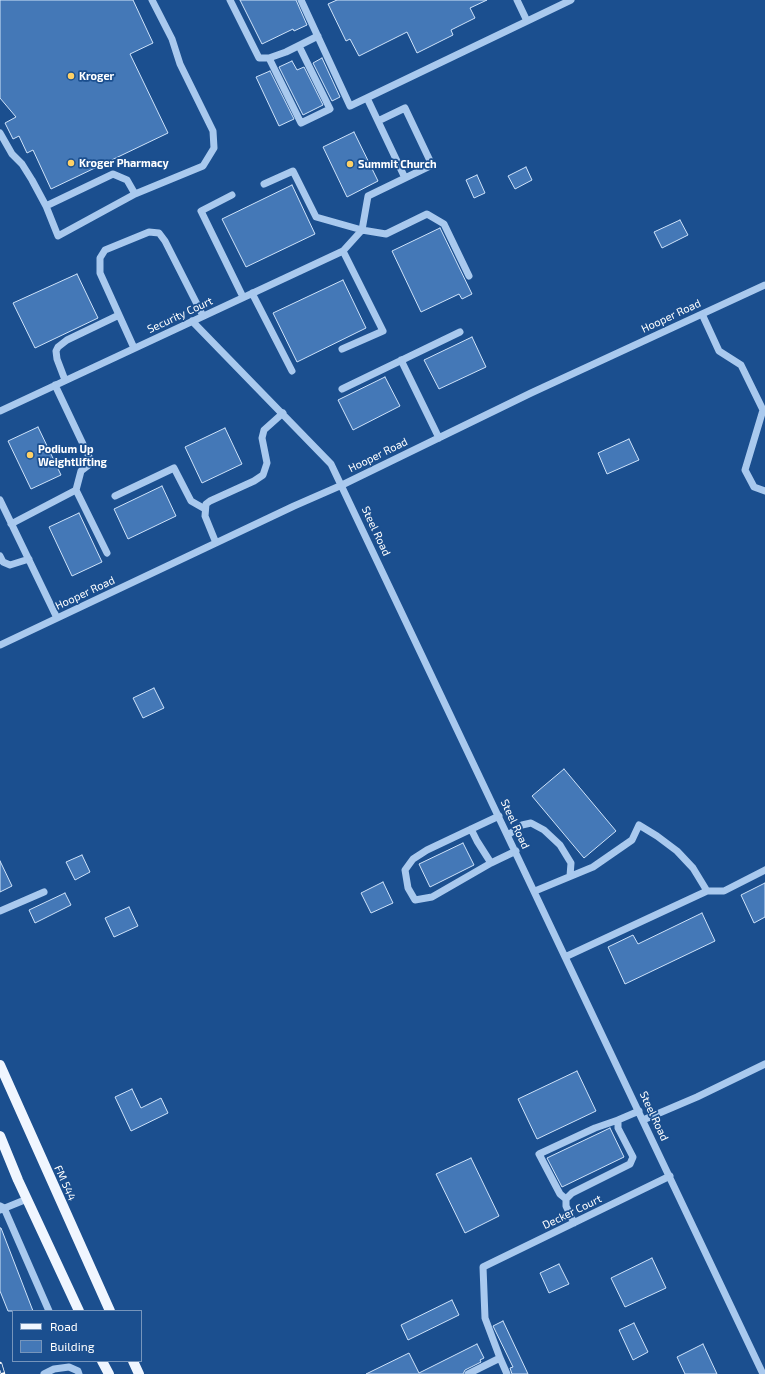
<!DOCTYPE html>
<style>
body{margin:0}
#map{position:relative;width:765px;height:1374px;overflow:hidden;background:#1b4f8f;font-family:"Exo 2",sans-serif}
canvas{display:block}
.legend{position:absolute;left:12px;top:1310px;width:130px;height:52px;box-sizing:border-box;background:#1b4f8f;border:1px solid #7695bc;margin:0;padding:5px 7px;list-style:none;font-size:12px;color:#fff}
.legend li{display:flex;align-items:center;gap:8px;height:20px}
.legend b{width:20px;border:1px solid #7695bc}
</style>
<div id="map">
<canvas width="765" height="1374"></canvas>
<ul class="legend">
<li><b style="height:5px;background:#f0f6ff"></b>Road</li>
<li><b style="height:11px;background:#4478b7"></b>Building</li>
</ul>
</div>
<script>
const context = document.querySelector('canvas').getContext('2d');
context.lineJoin = 'round';
function fillPath(path, color) { context.fillStyle = color; context.fill(path, 'evenodd'); }
const shape = rows => new Path2D(rows.map(r => 'M' + r).join(''));
function strokePath(path, color, width, dash) { context.strokeStyle = color; context.lineWidth = width; context.lineCap = dash ? 'butt' : 'round'; context.setLineDash(dash || []); context.stroke(path); }
function write(font, color, halo, rows, align = 'center') {
  context.font = font + ' "Exo 2",sans-serif'; context.lineWidth = 3.5; context.setLineDash([]); context.textBaseline = 'middle'; context.strokeStyle = halo; context.fillStyle = color; for (const [text, x, y, turn = 0] of rows) {
    context.save(); context.translate(x, y); context.rotate((+turn || 0) * Math.PI / 180); context.textAlign = isNaN(turn) ? turn : align; if (halo) context.strokeText(text, 0, 0); context.fillText(text, 0, 0); context.restore();
  }
}
const building = shape([
 [0,0,133,0,153,43,130,54,168,133,51,189,33,150,27,153,19,136,13,139,5,123,16,117,0,98,0,0],
 [240,0,296,0,307,25,294,31,293,29,262,44,240,0],
 [337,0,487,0,470,8,475,18,451,30,453,35,417,53,407,32,359,56,350,39,346,41,328,4,337,0],
 [322,58,340,97,332,101,313,63,322,58],
 [292,61,297,70,304,67,323,105,303,115,279,67,292,61],
 [270,71,294,119,279,126,256,77,270,71],
 [354,132,378,181,347,197,323,147,354,132],
 [526,167,532,180,515,189,508,176,526,167],
 [477,175,485,193,474,198,466,180,477,175],
 [292,185,315,234,246,267,222,219,292,185],
 [680,220,688,235,662,248,654,232,680,220],
 [440,228,472,294,462,299,459,294,421,312,392,251,440,228],
 [77,274,98,318,35,348,13,303,77,274],
 [343,280,366,328,297,362,273,313,343,280],
 [472,337,486,367,439,389,424,360,472,337],
 [385,377,400,406,353,430,338,400,385,377],
 [38,427,61,475,31,489,8,441,38,427],
 [225,428,242,464,202,483,185,447,225,428],
 [629,439,639,460,607,474,598,453,629,439],
 [162,486,176,516,128,539,114,509,162,486],
 [79,513,102,562,72,576,49,527,79,513],
 [154,688,164,708,143,718,133,698,154,688],
 [564,769,616,831,584,858,532,796,564,769],
 [463,843,474,865,430,887,419,864,463,843],
 [82,855,90,872,75,880,66,862,82,855],
 [0,861,12,886,0,892,0,861],
 [383,882,393,903,371,913,361,893,383,882],
 [765,883,765,917,754,923,741,895,765,883],
 [65,893,71,905,35,923,29,910,65,893],
 [129,907,138,926,114,937,105,918,129,907],
 [702,913,715,941,625,984,608,947,633,935,638,944,702,913],
 [577,1071,596,1111,537,1139,518,1099,577,1071],
 [132,1089,141,1108,161,1098,168,1113,131,1131,115,1097,132,1089],
 [610,1128,624,1157,562,1187,547,1158,610,1128],
 [471,1158,499,1216,465,1233,436,1174,471,1158],
 [0,1228,1,1228,33,1311,8,1311,0,1291,0,1228],
 [652,1258,666,1288,625,1307,611,1278,652,1258],
 [559,1264,569,1284,549,1293,540,1273,559,1264],
 [452,1300,459,1315,408,1340,401,1325,452,1300],
 [503,1321,528,1374,512,1374,510,1368,513,1367,493,1326,503,1321],
 [634,1323,648,1352,633,1360,619,1330,634,1323],
 [477,1344,484,1358,480,1360,481,1362,465,1370,463,1374,366,1374,409,1353,419,1373,477,1344],
 [703,1344,717,1374,685,1374,677,1357,703,1344]
]);
const minor = shape([
 [230,0,259,58,269,58,286,52,318,36],
 [301,0,350,106,571,0],
 [517,0,527,21],
 [269,58,301,123,330,109,299,46],
 [367,98,405,178],
 [0,133,12,154,22,164,32,180,46,206,58,236,135,194,203,166,214,148,213,131,180,64,172,39,152,0],
 [264,184,293,171,316,217,362,230,386,234,427,214,444,224,469,276],
 [232,195,201,211,243,297],
 [46,206,113,174,127,180,135,194],
 [362,230,368,196,432,165,405,108,378,121],
 [252,293,292,371],
 [702,314,719,351,741,365,763,410,745,470,754,487,765,491],
 [192,321,331,464,763,1374],
 [134,348,100,273,100,258,105,250,149,232,159,233,165,241,203,316],
 [342,349,383,331,343,251],
 [401,360,439,438],
 [65,380,57,359,56,351,58,347,67,340,119,315],
 [342,389,460,332],
 [0,411,343,251,362,230],
 [76,490,107,553],
 [115,496,174,468,191,501,205,509],
 [0,500,57,618],
 [11,524,76,490,81,471,90,464,91,461,55,385],
 [216,543,205,516,206,504,210,501,254,481,263,475,267,463,262,438,264,430,283,413],
 [0,556,3,562,10,565,29,559],
 [0,645,294,506,342,485,531,393,765,285],
 [499,816,465,832,427,850,413,859,405,870,408,888,415,900,432,897,491,863,516,851],
 [471,829,477,841,491,863],
 [508,835,522,825,531,823,544,830,560,845,571,863,570,876],
 [535,891,593,867,632,840,639,825,657,836,677,851,693,868,707,891,724,891,765,870],
 [0,911,44,892],
 [565,957,707,891],
 [643,1120,697,1097,765,1064],
 [566,1199,560,1194,539,1154,595,1128,618,1120],
 [0,1206,4,1208,49,1311],
 [0,1210,27,1199],
 [574,1223,566,1206,566,1199,572,1193,630,1164,633,1157,618,1128,618,1120,639,1111],
 [44,1374,54,1369,69,1367,78,1371,79,1374],
 [468,1374,500,1358],
 [507,1374,500,1358,485,1318,483,1267,670,1176]
]);
const major = shape([
 [0,1065,110,1311],
 [0,1136,18,1180,79,1311],
 [102,1361,109,1374],
 [133,1361,139,1374]
]);
const rail = shape([
 [0,1364,3,1374]
]);
const markers = [
 [71,76,4,"#ffd166"],
 [71,163,4,"#ffd166"],
 [350,164,4,"#ffd166"],
 [30,455,4,"#ffd166"]
];
const poiNames = [
 ["Kroger",79,76],
 ["Kroger Pharmacy",79,163],
 ["Summit Church",358,164],
 ["Podium Up",38,449],
 ["Weightlifting",38,462]
];
const streetNames = [
 ["Security Court",180,315,-25],
 ["Hooper Road",671,316,-25],
 ["Hooper Road",378,455,-26],
 ["Steel Road",376,531,65],
 ["Hooper Road",85,593,-25],
 ["Steel Road",515,824,65],
 ["Steel Road",654,1116,65],
 ["FM 544",65,1183,66],
 ["Decker Court",572,1212,-26]
];
fillPath(building, '#4478b7');
strokePath(building, '#cfe3fa', 1);
strokePath(minor, '#a9c9ee', 7);
strokePath(major, '#f0f6ff', 10);
strokePath(rail, '#fff', 4.5);
strokePath(rail, '#1b4f8f', 3, [9]);
for (const [x, y, r, color] of markers) { const dot = new Path2D(); dot.arc(x, y, r, 0, 2 * Math.PI); context.fillStyle = color; context.fill(dot); strokePath(dot, '#1b4f8f', 1.5); }
write('bold 11px', '#fff', '#1b4f8f', poiNames, 'left');
write('11px', '#fff', '#1b4f8f', streetNames);
</script>
